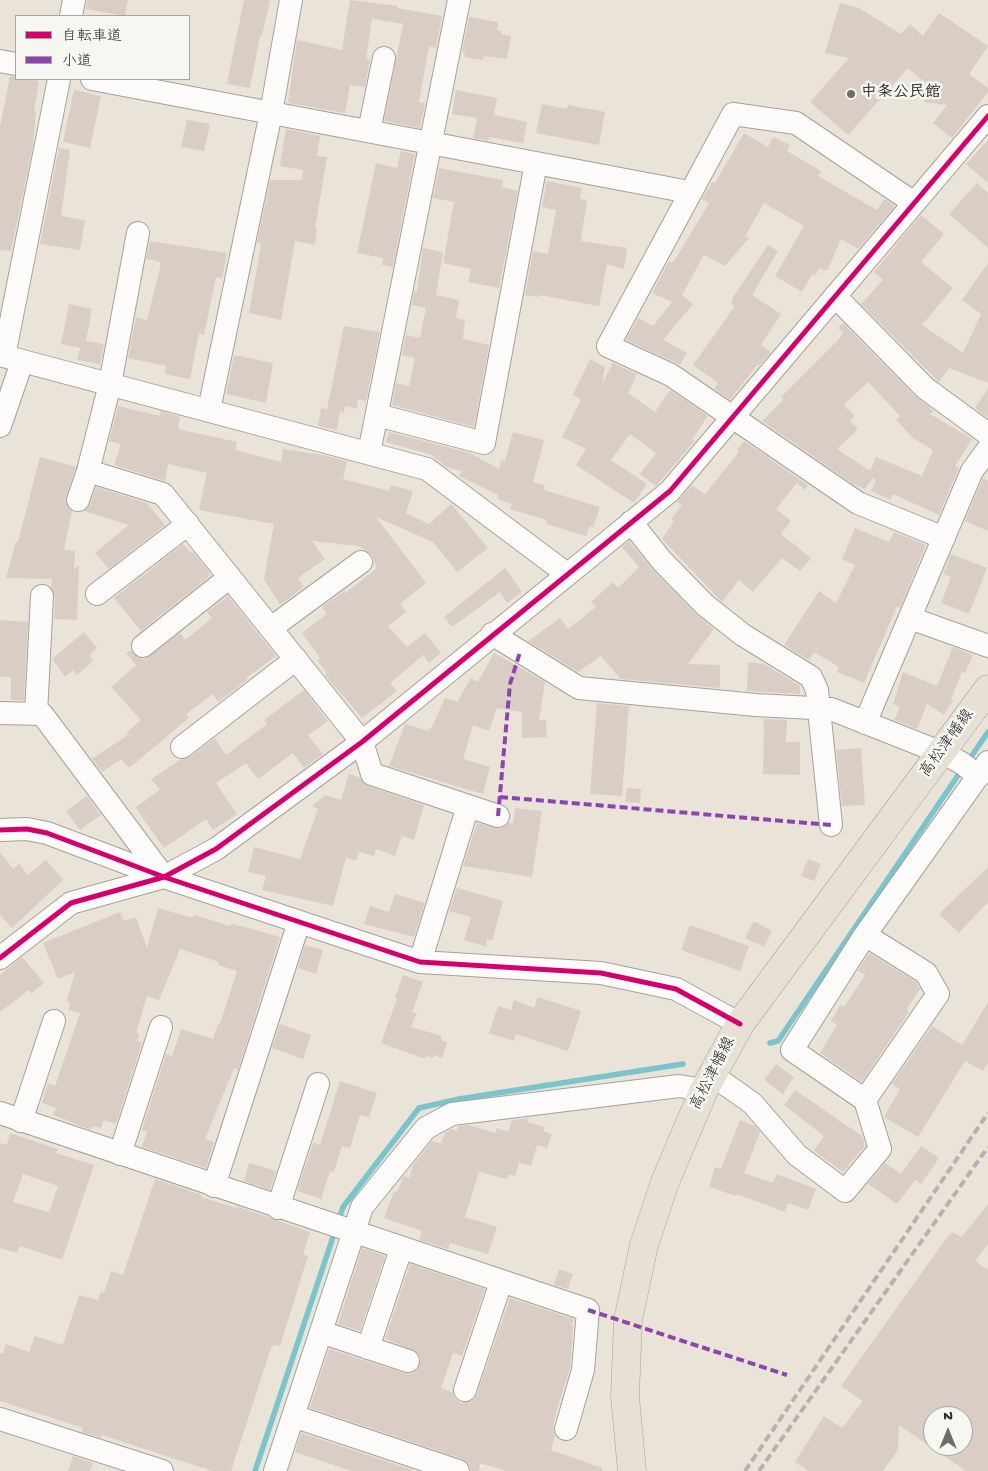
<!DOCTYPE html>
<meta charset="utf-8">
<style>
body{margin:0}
#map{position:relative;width:988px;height:1471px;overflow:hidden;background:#eae4d8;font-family:"Gochi Hand","Klee One",sans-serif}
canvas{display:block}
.legend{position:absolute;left:15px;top:15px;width:175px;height:65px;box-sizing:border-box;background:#f6f6f2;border:1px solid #a5a5a2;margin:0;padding:6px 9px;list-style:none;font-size:15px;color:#2b2b2b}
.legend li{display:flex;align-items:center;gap:10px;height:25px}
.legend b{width:25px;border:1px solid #a5a5a2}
.north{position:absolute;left:923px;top:1406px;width:50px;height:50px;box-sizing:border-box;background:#f6f6f2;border:1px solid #a5a5a2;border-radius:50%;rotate:0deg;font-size:14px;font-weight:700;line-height:20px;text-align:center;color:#2b2b2b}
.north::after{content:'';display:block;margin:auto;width:18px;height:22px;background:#6e6c68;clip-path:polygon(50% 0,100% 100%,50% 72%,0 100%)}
</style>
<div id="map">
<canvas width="988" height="1471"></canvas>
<ul class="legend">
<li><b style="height:6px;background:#d6006c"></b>自転車道</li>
<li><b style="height:6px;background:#8e44ad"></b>小道</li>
</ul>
<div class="north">N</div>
</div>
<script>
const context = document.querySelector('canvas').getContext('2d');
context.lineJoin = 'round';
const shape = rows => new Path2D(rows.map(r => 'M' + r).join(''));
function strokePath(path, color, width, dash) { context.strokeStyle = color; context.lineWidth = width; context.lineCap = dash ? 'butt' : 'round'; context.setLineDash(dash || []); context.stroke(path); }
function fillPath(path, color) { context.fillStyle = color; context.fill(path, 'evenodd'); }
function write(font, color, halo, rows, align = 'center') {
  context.font = font + ' "Gochi Hand","Klee One",sans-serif'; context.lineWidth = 5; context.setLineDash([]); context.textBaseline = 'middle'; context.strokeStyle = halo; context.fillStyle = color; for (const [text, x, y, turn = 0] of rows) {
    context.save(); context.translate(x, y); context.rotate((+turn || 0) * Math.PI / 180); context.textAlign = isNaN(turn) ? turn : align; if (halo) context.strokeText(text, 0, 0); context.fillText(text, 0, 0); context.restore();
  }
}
const stream = shape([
 [968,761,988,732],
 [770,1043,778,1041,963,768],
 [338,1222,343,1207,419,1108,459,1099,683,1064],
 [255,1471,335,1231]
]);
const building = shape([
 [87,0,128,0,125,16,86,9],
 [244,0,270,0,262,36,260,36,250,88,227,84],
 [350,0,398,6,397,8,442,16,436,48,429,46,419,102,425,103,420,128,384,121,403,24,372,19,366,59,370,59,365,87,350,85,345,113,288,103,297,40,342,50],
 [840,3,859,8,901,34,910,24,923,36,939,13,988,46,969,74,988,88,988,92,952,138,933,123,947,105,924,102,927,84,908,68,848,135,810,102,849,58,825,53],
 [469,17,498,22,497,30,501,31,501,34,511,36,507,59,484,56,483,60,464,57,465,52,462,52],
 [10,76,39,81,34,111,36,111,33,145,11,251,0,250,0,127],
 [74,90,101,96,90,148,63,142],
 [456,90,497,98,494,115,527,122,523,143,489,137,488,141,473,138,477,118,452,114],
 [542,104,567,109,568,105,605,112,599,145,536,133],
 [187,120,210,124,204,151,181,147],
 [286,129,320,136,317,156,327,157,315,229,317,229,315,245,295,241,281,320,249,313,261,244,257,243,270,180,302,180,303,170,280,166],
 [744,133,768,147,773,137,790,145,787,151,821,171,818,176,877,210,885,199,895,206,858,249,841,239,827,271,819,268,815,276,812,274,802,292,775,276,804,226,764,203,745,236,749,238,725,266,704,255,682,295,693,304,663,340,687,353,680,365,626,340,638,318,653,326,672,302,652,293,669,261,672,263,676,258,709,203,702,199,712,182,715,183],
 [988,140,988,183,966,164],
 [59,148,70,150,61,216,85,220,80,250,40,244],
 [401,151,415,154,393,267,382,265,383,258,357,253,376,163,397,168],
 [439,168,503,180,502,187,518,191,499,288,468,282,471,269,443,263,454,202,433,198],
 [547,181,582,188,580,199,587,200,581,241,627,248,624,269,607,264,599,306,539,295,539,297,525,295,533,251,548,254,556,210,542,207],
 [977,183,988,193,988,248,949,214],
 [921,215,944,234,921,262,953,288,922,325,963,353,981,314,962,300,988,263,988,383,949,368,939,382,861,304,883,280,874,272],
 [150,241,227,253,222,278,216,277,204,335,199,333,190,379,165,374,166,366,128,358,136,317,147,320,160,268,160,262,146,259],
 [768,245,778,251,752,295,781,314,761,345,771,352,759,366,757,365,730,400,714,389,718,383,693,365,735,306,732,305,732,299],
 [423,248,443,252,436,295,459,300,456,318,465,320,463,339,489,345,474,427,392,405,396,383,409,386,415,358,402,355,406,335,420,338,426,308,412,305,414,291,417,292],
 [69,304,92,309,86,341,104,344,100,364,77,360,80,348,61,344],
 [843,323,916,397,934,411,930,414,972,439,955,466,959,468,939,515,893,494,891,500,871,491,876,480,873,478,865,489,853,484,762,421,783,400,781,397,838,340,843,333,838,328],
 [868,382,900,416,896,420,913,438,933,450,922,476,876,457,870,471,837,449,858,429,850,421,855,416,844,405],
 [344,326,380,332,366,401,358,399,357,409,345,406,344,413,340,412,337,430,318,426,321,408,327,409],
 [234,355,273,363,266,403,226,394],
 [590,359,605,367,602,384,613,363,637,374,628,393,655,412,670,390,708,416,692,439,695,441,656,486,640,474,656,453,630,434,611,460,647,484,634,503,576,465,586,449,562,437,581,399,573,395],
 [988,388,988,418,975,408],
 [118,406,160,416,161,411,180,417,178,429,237,442,235,450,281,462,283,449,323,455,347,461,343,479,389,491,391,485,413,491,406,513,429,524,451,504,488,548,457,572,433,542,376,517,426,583,400,604,406,612,388,626,407,647,425,633,441,653,429,663,423,655,390,683,397,691,362,718,325,675,327,673,317,660,320,658,302,633,327,614,322,607,344,591,346,593,377,568,371,554,359,546,312,541,325,559,298,578,304,587,280,605,264,579,274,524,199,510,207,473,168,464,165,481,114,465,121,444,109,441],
 [389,432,470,453,499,469,501,460,505,461,513,432,544,440,533,482,545,486,544,490,600,507,593,527,590,526,586,536,546,524,547,520,510,509,512,504,497,499,498,495,459,476,462,471,446,467,432,455,386,442],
 [744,441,808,485,805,490,797,483,776,509,791,521,781,534,811,558,800,571,782,558,753,592,739,580,722,602,662,539,669,528,674,529,670,526,674,521,671,519,682,505,677,502,692,485,705,494,739,452,737,450],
 [40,457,76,467,66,496,65,503,72,511,64,550,75,551,74,570,79,565,77,620,54,619,55,597,51,587,52,579,6,578,16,542,18,542],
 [983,478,988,481,988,531,965,521],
 [96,487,147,503,165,525,109,569,95,553,129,525,84,511,90,505],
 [855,528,889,542,894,532,926,545,900,608,897,606,864,683,837,672,839,667,814,652,809,660,784,645,819,591,836,603,855,565,842,559],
 [629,541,653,570,696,614,714,629,688,664,720,665,720,688,621,679,601,656,578,672,528,641,560,618,568,629,596,607,591,602,613,582,618,588,639,567,622,547],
 [183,544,191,553,191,550,210,573,209,577,141,631,114,598],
 [951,554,987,568,969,614,941,603,951,577,943,574],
 [505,568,522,592,507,603,500,592,452,627,444,617],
 [228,596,276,656,246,678,247,680,218,702,213,694,186,714,189,718,129,768,121,759,102,772,92,759,128,735,126,733,141,720,111,687,136,665,126,653,131,650,138,658,145,659,180,633,185,640,212,618,207,612],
 [0,620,28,622,24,700,11,700,11,677,0,677],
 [84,632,97,648,89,655,93,661,77,675,73,670,65,677,52,659],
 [953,647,973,655,965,673,962,672,951,699,953,700,944,715,927,704,917,729,894,720,900,707,893,704,903,672,937,686],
 [494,653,545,682,539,720,546,720,547,737,522,738,522,712,497,708,489,731,473,725,463,759,490,767,483,794,389,766,405,724,428,731,429,728,431,729,445,698,457,702,471,678,478,682],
 [748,662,764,664,800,686,800,694,747,691],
 [304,690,328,721,308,735,323,754,304,768,293,753,258,779,246,763,216,783,237,814,213,830,206,819,164,848,135,807,160,790,151,779,180,760,190,757,215,738,226,755,267,724,264,720],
 [597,703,629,706,622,796,590,794],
 [764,719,787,720,786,742,800,742,800,775,763,774],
 [861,748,865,805,842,806,836,750],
 [349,774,359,777,368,786,424,805,414,840,402,836,395,856,376,849,374,856,359,852,356,861,346,857,333,906,262,890,266,876,248,872,254,847,300,859,318,809,312,806,325,795,341,800],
 [627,788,641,789,640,803,625,802],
 [87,796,101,815,80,830,66,811],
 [515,808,542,811,532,877,463,866,477,823,501,829,509,822,513,823],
 [0,852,13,869,19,864,28,875,46,860,63,880,12,928,0,915],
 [808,859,821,864,814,881,801,876],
 [988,867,988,902,959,933,939,914],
 [457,888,503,901,492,941,486,939,487,947,464,940,471,917,449,911],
 [395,894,425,903,414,937,364,924,370,906,389,912],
 [158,908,193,918,194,915,230,926,231,924,249,928,280,937,238,1070,234,1068,205,1139,214,1142,206,1168,142,1147,147,1132,142,1130,166,1054,172,1056,181,1029,213,1039,218,1024,220,1024,237,971,218,965,219,962,180,949,159,1000,147,996,136,1033,139,1034,137,1041,142,1043,116,1124,104,1120,101,1128,92,1126,91,1130,53,1115,56,1108,42,1103,48,1083,55,1086,80,1013,68,1010,70,1005,67,1000,75,972,58,979,43,943,120,912,124,921,136,917,147,948],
 [754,921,772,931,764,947,745,938],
 [690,925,749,946,740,971,681,950],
 [305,945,323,950,316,974,298,968],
 [869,953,916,982,920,989,906,1010,909,1012,862,1082,820,1053,837,1025,831,1021,840,1005,844,1007,865,975,858,971],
 [22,957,44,983,32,993,29,990,0,1012,0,975],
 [403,975,423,982,412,1012,417,1013,411,1027,442,1036,441,1040,447,1042,442,1058,434,1055,434,1058,426,1056,425,1059,381,1043,397,999,395,998],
 [538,997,581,1011,568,1051,516,1034,514,1041,489,1033,498,1006,511,1010,514,1000,534,1008],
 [988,1002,988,1063,983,1071,965,1061,918,1137,884,1117,900,1089,892,1084,932,1026,962,1045],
 [280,1024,311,1035,303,1059,272,1048],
 [776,1064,794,1077,783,1094,764,1080],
 [340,1081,377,1093,369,1118,360,1115,350,1148,342,1146,334,1172,330,1171,321,1199,297,1191,313,1143,320,1145],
 [795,1090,862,1136,865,1146,843,1172,814,1151,824,1136,784,1105],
 [529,1118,527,1122,545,1127,543,1131,552,1134,547,1148,537,1145,531,1166,519,1162,515,1176,509,1174,507,1179,479,1172,465,1217,497,1227,488,1254,450,1243,448,1249,419,1240,422,1231,384,1218,394,1191,397,1192,404,1176,409,1178,413,1165,432,1141,441,1143,445,1133,451,1129,457,1131,458,1126,469,1125,495,1133,497,1128,508,1132,512,1120],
 [740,1120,755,1126,760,1132,744,1173,773,1183,777,1174,816,1189,808,1210,788,1203,785,1212,737,1194,736,1196,709,1187,715,1167,721,1169],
 [10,1133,58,1149,56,1153,94,1165,62,1260,20,1246,17,1253,0,1248,0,1143,7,1145],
 [23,1174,58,1186,49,1212,13,1202],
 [921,1146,939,1158,921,1184,915,1180,897,1204,868,1184,885,1163,901,1174],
 [249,1163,276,1171,270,1190,244,1181],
 [155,1179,202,1195,201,1197,236,1208,236,1206,310,1232,303,1254,308,1256,280,1346,274,1345,271,1348,231,1471,212,1471,102,1435,101,1438,82,1432,83,1428,0,1401,0,1353,3,1354,6,1344,29,1352,35,1336,63,1345,79,1295,98,1300,101,1292,104,1293,111,1271,123,1275],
 [988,1204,988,1244,975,1261,988,1270,988,1471,966,1471,899,1425,898,1450,883,1471,808,1471,795,1462,824,1416,842,1428,863,1401,841,1386,945,1240,952,1232,962,1237],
 [933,1416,963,1416,963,1446,933,1446],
 [362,1248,385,1256,360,1331,338,1324],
 [410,1264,485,1289,462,1356,453,1353,441,1388,452,1392,455,1398,461,1403,473,1400,477,1394,510,1298,574,1319,571,1326,573,1326,570,1368,556,1413,553,1426,555,1436,551,1450,602,1468,602,1471,506,1471,480,1463,479,1471,471,1471,468,1463,462,1459,310,1408,329,1349,404,1373,411,1374,417,1370,421,1359,417,1352,385,1339],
 [559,1269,573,1274,568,1289,554,1285],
 [301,1433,416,1471,352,1471,295,1452],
 [73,1456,93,1463,90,1471,68,1471]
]);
const minor = shape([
 [71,16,74,0],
 [0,61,16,64],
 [92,79,689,192],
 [369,131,384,58],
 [914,203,796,123,733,114,608,346,671,375,858,503,944,538],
 [835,296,925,388,988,434],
 [0,355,427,469,567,574],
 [4,356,59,79],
 [209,410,271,113,291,0],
 [377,415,484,443,536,163],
 [0,426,22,362],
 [369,453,459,0],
 [88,471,163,494,362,742,372,774,498,816],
 [78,500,88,471,110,384,138,233],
 [631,522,662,561,705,605,743,635,811,677,817,690,831,825],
 [97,594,188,524],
 [910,618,988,646],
 [271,628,361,562],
 [492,634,579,688,756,705,831,709,942,753,960,762,979,776],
 [143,646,230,577],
 [0,713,42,714,164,877],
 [36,714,42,596],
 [865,723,972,471,988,449],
 [182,747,296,659],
 [0,830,27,829,47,833,164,877,420,962,601,973,676,989,740,1024],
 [0,958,71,903,164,877,216,849,362,742,670,491,988,116],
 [420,962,468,806],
 [712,1075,752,1103,797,1155,845,1191,880,1149,865,1100,938,994,926,973,865,935],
 [865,1100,792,1050,865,935,988,762],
 [0,1113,588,1310,583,1370,566,1429],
 [21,1121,54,1021],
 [120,1154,161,1027],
 [214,1186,299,922],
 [278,1208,318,1084],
 [321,1332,408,1361],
 [368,1348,401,1249],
 [465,1390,501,1282],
 [293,1416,458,1471],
 [0,1419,162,1471],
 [275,1471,362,1207,426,1128,452,1114,679,1086,704,1090]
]);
const major = shape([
 [632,1471,625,1397,628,1320,644,1245,665,1182,704,1090,740,1024,988,689]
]);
const rail = shape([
 [745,1471,988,1113],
 [759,1471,988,1147]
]);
const quiet = shape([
 [500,797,831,825],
 [498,816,510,684,520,652],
 [588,1310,787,1375]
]);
const cycleway = shape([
 [0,830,27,829,47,833,164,877,420,962,601,973,676,989,740,1024],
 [0,958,71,903,164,877,216,849,362,742,670,491,988,116]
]);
const markers = [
 [851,94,5,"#6e6c68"]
];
const poiNames = [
 ["中条公民館",861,94]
];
const streetNames = [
 ["高松津幡線",948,744,-54],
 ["高松津幡線",714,1074,-63]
];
strokePath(stream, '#7bc4ce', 5.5);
fillPath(building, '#d9cdc6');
strokePath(minor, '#a5a19b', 24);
strokePath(major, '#a5a19b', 29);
strokePath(minor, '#fcfbf9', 22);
strokePath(major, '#e7e1d5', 28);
strokePath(rail, '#b4b3b1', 4, [8, 4]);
strokePath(quiet, '#8e44ad', 4, [8, 4]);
strokePath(cycleway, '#d6006c', 5);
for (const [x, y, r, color] of markers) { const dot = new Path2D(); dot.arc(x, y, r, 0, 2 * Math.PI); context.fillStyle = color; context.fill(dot); strokePath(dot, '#f6f6f2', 2); }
write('bold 16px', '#2b2b2b', '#f6f6f2', poiNames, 'left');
write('16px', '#2b2b2b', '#f6f6f2', streetNames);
</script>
